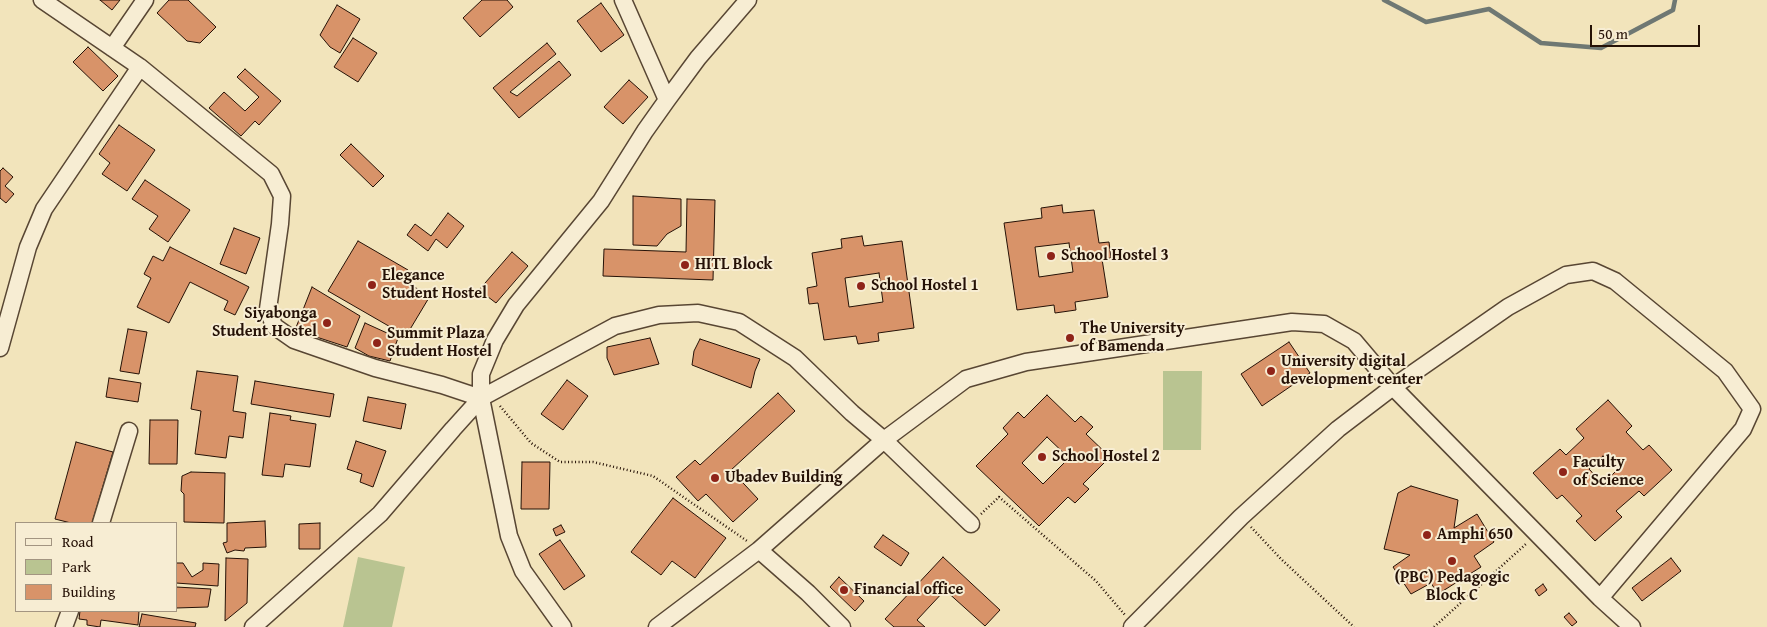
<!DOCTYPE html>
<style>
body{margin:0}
#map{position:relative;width:1767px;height:627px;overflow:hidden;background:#f2e4bb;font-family:"Gentium Book Plus",serif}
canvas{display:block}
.legend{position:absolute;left:15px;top:522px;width:162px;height:90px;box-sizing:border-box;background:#f7edd3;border:1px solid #a39581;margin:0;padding:6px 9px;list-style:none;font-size:15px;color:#251106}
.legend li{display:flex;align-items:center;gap:10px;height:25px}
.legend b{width:25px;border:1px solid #a39581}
.scale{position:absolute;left:1590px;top:25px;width:110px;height:22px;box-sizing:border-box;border:2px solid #251106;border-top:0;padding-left:6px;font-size:15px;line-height:18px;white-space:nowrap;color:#251106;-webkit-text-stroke:4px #f7edd3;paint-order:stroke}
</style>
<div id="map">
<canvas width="1767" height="627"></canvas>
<ul class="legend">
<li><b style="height:6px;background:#f7edd3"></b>Road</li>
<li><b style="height:14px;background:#b9c491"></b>Park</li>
<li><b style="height:14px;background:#d89369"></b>Building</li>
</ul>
<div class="scale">50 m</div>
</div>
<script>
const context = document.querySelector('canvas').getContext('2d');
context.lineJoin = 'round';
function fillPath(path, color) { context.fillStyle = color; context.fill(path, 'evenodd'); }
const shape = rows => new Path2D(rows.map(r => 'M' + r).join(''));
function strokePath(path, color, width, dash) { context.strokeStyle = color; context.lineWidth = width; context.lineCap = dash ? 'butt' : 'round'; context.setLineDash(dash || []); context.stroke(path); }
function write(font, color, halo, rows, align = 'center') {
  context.font = font + ' "Gentium Book Plus",serif'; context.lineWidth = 4; context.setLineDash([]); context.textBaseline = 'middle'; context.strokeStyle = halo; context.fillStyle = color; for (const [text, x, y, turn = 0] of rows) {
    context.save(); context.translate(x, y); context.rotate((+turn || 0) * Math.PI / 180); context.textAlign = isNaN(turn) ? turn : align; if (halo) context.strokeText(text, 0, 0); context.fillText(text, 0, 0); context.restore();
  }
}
const green = shape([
 [1163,371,1202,371,1201,450,1163,450],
 [358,557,405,567,392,627,343,627]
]);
const stream = shape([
 [1384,0,1426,22,1489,9,1541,43,1601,48,1673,10,1675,0]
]);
const building = shape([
 [100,0,120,0,112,10,100,0],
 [169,0,188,0,216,27,200,43,187,41,157,13,169,0],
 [482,0,507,0,513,7,480,37,463,18,482,0],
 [601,3,624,35,601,52,577,21,601,3],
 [337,5,360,19,340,53,330,47,320,35,337,5],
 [353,38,377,53,358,82,334,67,353,38],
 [547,43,556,54,510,92,517,96,559,61,571,75,519,118,493,88,547,43],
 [88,47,118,76,103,91,73,62,88,47],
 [245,69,281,101,259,125,255,121,241,136,209,108,224,92,245,111,259,97,237,77,245,69],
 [629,80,648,97,623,124,604,107,629,80],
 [119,125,155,150,127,191,102,174,110,163,99,154,119,125],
 [351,144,384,176,373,187,340,155,351,144],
 [3,168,13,177,5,186,14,194,6,203,0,198,0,171,3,168],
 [145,180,190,210,168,242,149,229,158,216,132,199,145,180],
 [633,196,681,199,681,226,667,234,657,246,633,245,633,196],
 [687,199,715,200,713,280,603,276,604,249,686,252,687,199],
 [1062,205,1063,213,1094,210,1099,243,1109,242,1111,258,1102,259,1108,297,1075,302,1076,310,1055,313,1054,305,1017,310,1004,223,1042,218,1041,208,1062,205],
 [1069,243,1073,272,1039,277,1035,247,1069,243],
 [448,213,464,226,447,248,436,239,428,251,407,235,415,224,431,236,448,213],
 [234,228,260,238,246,274,220,264,234,228],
 [862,236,864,246,902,241,914,328,878,333,879,341,858,344,856,336,824,340,818,303,809,304,807,288,817,286,812,253,842,248,841,239,862,236],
 [879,273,883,302,849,307,845,278,879,273],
 [358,241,408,270,402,280,430,296,406,336,328,291,358,241],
 [170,247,249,287,235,315,224,310,228,301,190,282,169,323,137,307,151,278,144,274,153,256,163,261,170,247],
 [512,252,528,266,496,303,479,290,512,252],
 [312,287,360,316,347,347,295,330,312,287],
 [365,323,398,338,390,361,369,356,355,348,365,323],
 [128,329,147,332,139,374,120,371,128,329],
 [650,338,659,364,614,375,607,358,607,347,650,338],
 [700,339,760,359,755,371,751,388,692,365,694,351,700,339],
 [1289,342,1310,373,1262,406,1241,374,1289,342],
 [197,371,238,376,233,411,246,413,243,438,229,436,226,458,195,454,201,411,191,409,197,371],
 [109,378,141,383,138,402,106,397,109,378],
 [567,380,588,396,563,430,541,414,567,380],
 [255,381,334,394,330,417,251,404,255,381],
 [778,393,795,411,731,470,758,499,733,522,706,494,698,501,676,477,695,460,700,465,778,393],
 [1047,395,1075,422,1081,416,1093,427,1086,434,1110,457,1083,484,1089,489,1075,503,1068,497,1039,526,976,466,1008,434,1003,428,1018,412,1024,418,1047,395],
 [1047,437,1069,458,1043,484,1022,463,1047,437],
 [368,397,406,404,401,429,363,421,368,397],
 [1608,400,1632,426,1626,432,1643,450,1649,445,1672,470,1644,496,1639,491,1616,511,1622,517,1595,541,1576,521,1582,516,1562,495,1557,499,1533,473,1560,449,1566,455,1584,438,1576,429,1608,400],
 [1603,456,1617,470,1603,484,1589,469,1603,456],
 [270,413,291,416,290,420,316,424,310,467,285,464,283,477,262,475,270,413],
 [150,420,178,420,177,464,149,464,150,420],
 [356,441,386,451,373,487,360,482,362,474,347,469,356,441],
 [76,442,113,452,92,523,71,523,55,519,76,442],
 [522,462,550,462,549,509,521,509,522,462],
 [191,472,225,473,224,523,184,522,184,494,181,491,182,476,191,472],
 [1411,486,1458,500,1454,528,1477,514,1494,542,1474,556,1481,567,1438,594,1431,583,1411,594,1393,567,1410,555,1384,549,1398,493,1411,486],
 [673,498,726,538,695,578,672,561,661,575,631,552,673,498],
 [265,521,266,547,245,548,244,551,235,550,227,553,223,543,227,542,227,523,265,521],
 [320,523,320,549,299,549,299,524,320,523],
 [561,525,565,532,556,536,553,529,561,525],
 [883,535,909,553,901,566,874,547,883,535],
 [560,540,585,576,564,590,539,554,560,540],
 [943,557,1000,610,985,626,945,590,917,620,925,627,894,627,885,619,943,557],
 [226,558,248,559,247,603,225,621,226,558],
 [1671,558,1681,571,1642,601,1632,588,1671,558],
 [176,563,183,563,192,577,203,570,203,563,219,564,218,586,176,583,176,563],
 [839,577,864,601,855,611,830,587,839,577],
 [1543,584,1547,590,1539,596,1535,590,1543,584],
 [176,587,211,589,208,607,176,608,176,587],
 [80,611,139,611,138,625,101,620,100,627,87,625,87,620,79,619,80,611],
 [1569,613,1577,622,1572,626,1564,617,1569,613],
 [142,614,196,623,195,627,139,627,142,614]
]);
const path = shape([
 [500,406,531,443,560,462,593,462,653,476,747,541],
 [981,514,999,497,1096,581,1125,615],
 [1251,527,1281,559,1354,627],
 [1434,627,1526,544]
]);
const minor = shape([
 [42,0,140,67,271,174,282,196,280,224,268,309,274,326,294,340,375,368,442,385,481,398],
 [623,0,667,100],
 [112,48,145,0],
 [0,348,28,247,44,209,140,67],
 [101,523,129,431],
 [971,524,884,440,966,379,1026,362,1292,322,1324,324,1354,341,1393,387,1600,598,1632,627],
 [64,627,70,611],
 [253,627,380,514,453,429,481,398,615,326,659,315,698,313,739,322,795,358,852,413,884,440,759,550,808,593,842,627],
 [563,627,523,571,509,536,481,398,481,374,495,340,516,305,601,201,645,131,667,100,698,58,748,0],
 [657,627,759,550],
 [1132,627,1241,517,1338,429,1393,387,1508,307,1566,275,1593,271,1615,281,1725,371,1752,409,1743,429,1600,598]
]);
const markers = [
 [1051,256,5,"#8f2418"],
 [685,265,5,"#8f2418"],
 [372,285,5,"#8f2418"],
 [861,286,5,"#8f2418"],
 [327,323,5,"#8f2418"],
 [1070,338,5,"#8f2418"],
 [377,343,5,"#8f2418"],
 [1271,371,5,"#8f2418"],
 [1042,457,5,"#8f2418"],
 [1563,472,5,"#8f2418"],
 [715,478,5,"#8f2418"],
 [1427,535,5,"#8f2418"],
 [1452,561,5,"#8f2418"],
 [844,590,5,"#8f2418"]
];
const poiNames = [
 ["School Hostel 3",1061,256],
 ["HITL Block",695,265],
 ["Elegance",382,276],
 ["Student Hostel",382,294],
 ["School Hostel 1",871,286],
 ["Siyabonga",317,314,"right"],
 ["Student Hostel",317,332,"right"],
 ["The University",1080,329],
 ["of Bamenda",1080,347],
 ["Summit Plaza",387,334],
 ["Student Hostel",387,352],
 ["University digital",1281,362],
 ["development center",1281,380],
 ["School Hostel 2",1052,457],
 ["Faculty",1573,463],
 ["of Science",1573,481],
 ["Ubadev Building",725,478],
 ["Amphi 650",1437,535],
 ["(PBC) Pedagogic",1452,578,"center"],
 ["Block C",1452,596,"center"],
 ["Financial office",854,590]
];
fillPath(green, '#b9c491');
strokePath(stream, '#6f7873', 4.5);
fillPath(building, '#d89369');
strokePath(building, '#251106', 1);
strokePath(minor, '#584633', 19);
strokePath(path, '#251106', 2.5, [1, 2.5]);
strokePath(minor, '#f7edd3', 16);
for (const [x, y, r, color] of markers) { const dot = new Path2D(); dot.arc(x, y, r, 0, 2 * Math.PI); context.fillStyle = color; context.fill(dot); strokePath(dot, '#f7edd3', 2); }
write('bold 16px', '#251106', '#f7edd3', poiNames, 'left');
</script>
